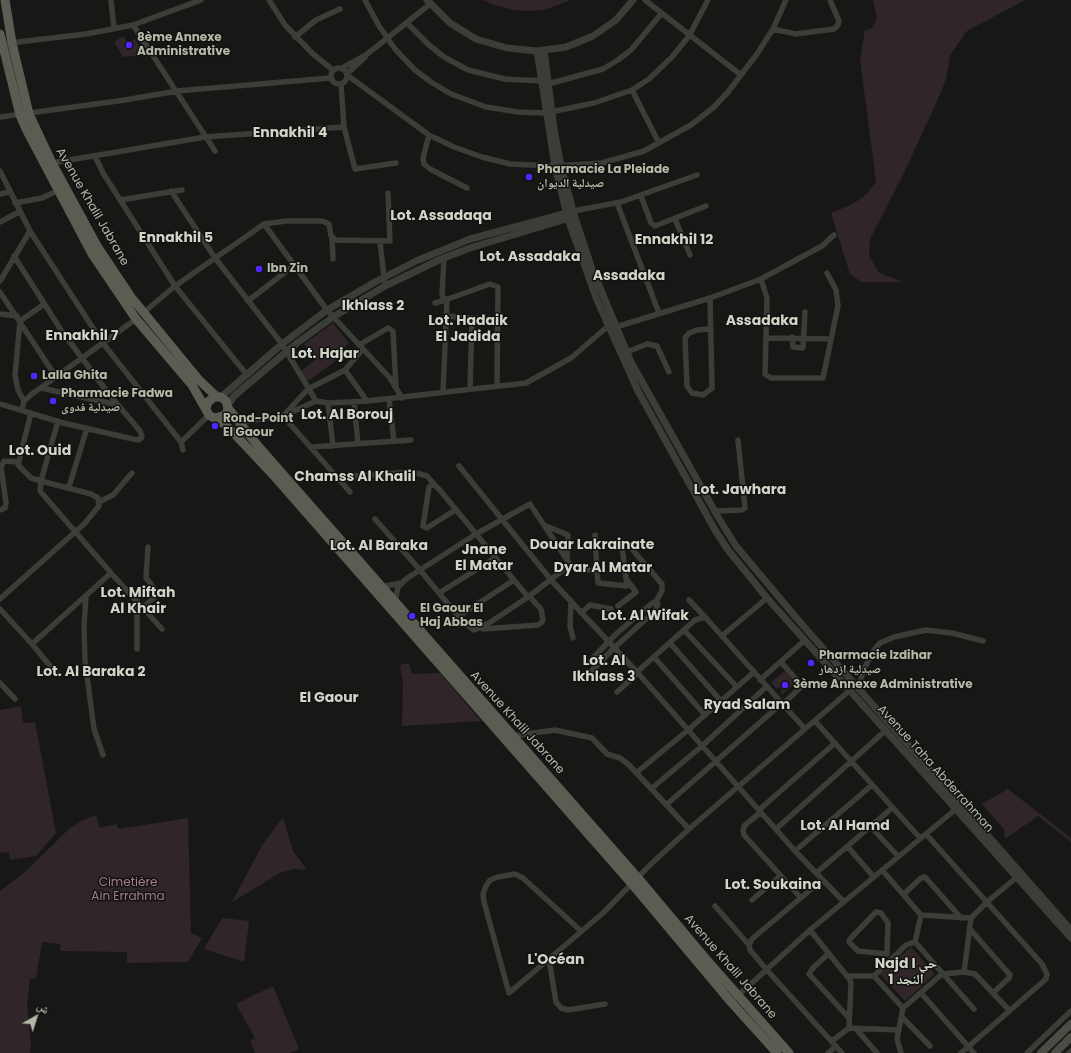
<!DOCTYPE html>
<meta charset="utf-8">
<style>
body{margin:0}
#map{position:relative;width:1071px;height:1053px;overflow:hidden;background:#171816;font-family:Poppins,"Noto Naskh Arabic",sans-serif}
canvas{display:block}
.north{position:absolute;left:16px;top:997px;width:40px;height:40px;-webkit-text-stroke:3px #121311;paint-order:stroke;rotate:39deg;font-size:11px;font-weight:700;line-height:16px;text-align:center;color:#b5b9a7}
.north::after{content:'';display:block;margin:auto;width:14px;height:18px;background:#b5b9a7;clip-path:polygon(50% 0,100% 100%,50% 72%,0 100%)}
</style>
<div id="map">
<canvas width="1071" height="1053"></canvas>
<div class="north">ش</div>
</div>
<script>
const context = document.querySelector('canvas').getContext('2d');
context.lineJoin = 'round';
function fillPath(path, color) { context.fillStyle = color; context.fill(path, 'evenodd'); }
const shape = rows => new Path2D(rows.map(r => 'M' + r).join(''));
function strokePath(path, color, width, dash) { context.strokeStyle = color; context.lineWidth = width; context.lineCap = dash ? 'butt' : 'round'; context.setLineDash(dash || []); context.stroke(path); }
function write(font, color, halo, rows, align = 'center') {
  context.font = font + ' Poppins,"Noto Naskh Arabic",sans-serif'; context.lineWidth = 3; context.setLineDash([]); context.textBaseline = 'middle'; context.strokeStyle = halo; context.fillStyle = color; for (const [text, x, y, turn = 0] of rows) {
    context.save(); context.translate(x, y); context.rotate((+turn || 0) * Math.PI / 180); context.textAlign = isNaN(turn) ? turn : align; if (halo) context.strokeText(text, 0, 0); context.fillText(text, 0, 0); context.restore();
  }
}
const green = shape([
 [483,0,571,0,547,9,531,11,513,10,494,5],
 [873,0,1025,0,967,31,950,55,946,80,936,103,904,173,870,239,869,255,878,272,902,282,861,282,850,274,831,213,851,205,867,194,876,182,860,59,865,30,872,28,877,18],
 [123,36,128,43,135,39,145,55,123,57,114,42],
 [333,323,349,343,334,356,337,360,308,381,300,372,316,359,304,344],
 [409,663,412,674,440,673,481,721,402,726,403,684,400,665],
 [785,671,795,683,782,695,780,692,782,689,779,687,777,689,771,682],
 [21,706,23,723,35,722,56,833,36,856,10,860,9,852,0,853,0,710],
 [1008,789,1071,838,1071,842,1038,816,1005,839,1004,829,982,804],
 [96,815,100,828,116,824,119,829,188,818,191,933,202,938,188,962,127,963,127,952,60,951,61,944,42,942,36,978,30,979,27,1004,31,1043,30,1053,0,1053,0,891,24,873,70,828,83,820],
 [283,817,293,851,307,870,293,869,280,873,232,902,261,847],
 [222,918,249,921,244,962,204,949],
 [911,947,935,974,905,1001,880,974],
 [273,986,299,1049,290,1053,255,1053,250,1041,255,1038,236,1004]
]);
const minor = shape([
 [111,0,114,29],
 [269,0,285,25,313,54,333,70],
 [365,0,379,26,395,49,415,70,431,82,451,94,486,107,518,112,546,113,594,103,632,90,649,79,672,57,689,36,708,0],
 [645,0,741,75],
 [407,23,429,45,444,57,468,70,505,79,542,81],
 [133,25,215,151],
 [773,29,796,34,834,29,838,25,839,21,830,0],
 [295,37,316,20,340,9],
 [10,43,86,34,133,25,201,0],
 '331 76a8 8 0 1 1 16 0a8 8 0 1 1-16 0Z',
 [342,68,366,55,430,4],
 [347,74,365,57],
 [347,75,429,135,454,147,482,157,510,164,555,166,602,163,644,151,691,125,714,107,728,92,757,54,773,29,786,0],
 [341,84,344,127,355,169,396,163],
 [548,84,603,69,618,60,631,50,661,14],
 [632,90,659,143],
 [0,117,125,100,177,91,330,78],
 [429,135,423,158,424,164,430,169,467,188],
 [95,156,103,173,175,286,247,375],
 [52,163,205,137,344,127],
 [0,171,30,231,102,342,181,442,209,415],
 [171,191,215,258,282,344,316,401],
 [0,194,10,192],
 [641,196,651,223,655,226,706,206],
 [120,200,182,190],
 [15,203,42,198,57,191],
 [617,203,659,313],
 [573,211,621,202,697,175],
 [675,219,690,255],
 [0,222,19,212],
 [264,224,327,310,390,378,402,398],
 [332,238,333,259],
 [380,242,385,286],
 [444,258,442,295,445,300,490,284,498,287,497,386],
 [761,279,767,298,765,374,771,378,823,378,838,306,836,290,827,273],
 [0,281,30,231],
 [0,292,56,377],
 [248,301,293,266],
 [435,303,445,300],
 [143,313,175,286,264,224,286,221,322,221,329,224,331,236,336,240,390,241,388,193],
 [0,314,17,316],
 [446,316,498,320],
 [616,327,710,298,761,279,822,246,834,235],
 [710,329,697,330,689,333,685,338,687,386,692,393,703,395,712,388,710,298],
 [792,337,793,347,803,348,805,312],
 [766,338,831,339],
 [359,345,388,328,393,331,396,387],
 [363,349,345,370,367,401],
 [627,352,647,344,657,346,669,372],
 [345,370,308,389,283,416,350,492],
 [41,388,118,405],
 [470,389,472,318],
 [443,392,447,299],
 [389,399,394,441],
 [24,401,18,390,15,375,20,321,43,305],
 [354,402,358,444],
 [328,403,333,446],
 [0,404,63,423,133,439,139,440,142,437,140,431,108,393,61,330,14,256],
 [22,409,24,401,32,394,136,319],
 [239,422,283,416,316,401,328,403,367,401,526,383,571,358,607,327],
 [181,442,183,450],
 [311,447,411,440],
 [459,466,551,580,637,672,795,851,844,902],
 [337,477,413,472,427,476,435,485],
 [69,487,87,428],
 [99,502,113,495,132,473],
 [0,510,5,508,6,503,1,467,4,461,18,462],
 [455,510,427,528,423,526,429,487,433,484,439,489,528,597],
 [715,511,742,510,745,508,738,440],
 [375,519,420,570,463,622,474,630,489,623,528,597,567,567,569,563,530,504,476,534,406,579,398,587,395,602],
 [546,526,568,535,567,558],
 [595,535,597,572],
 [148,547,146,578,158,593],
 [569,565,597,572,598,583,627,586,622,547,624,545,627,545,631,548,662,584,662,590,656,602],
 [111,573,162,629],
 [381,587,401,583],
 [439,593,495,558],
 [86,596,84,626,85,661,94,729,103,755],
 [0,599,84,524,99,506,98,498,91,494,41,481,58,421],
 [689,600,705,617],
 [137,601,137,649],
 [571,601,570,626,573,638],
 [618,606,636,592,627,580],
 [142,608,163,590],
 [0,609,32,644,111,573,46,498,40,491,41,481,31,478,18,465,31,413],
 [581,613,590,605,611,609],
 [459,616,514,580],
 [483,629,538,625,541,623,543,620,541,609,529,596],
 [684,630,737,687],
 [723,635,767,598],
 [670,643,721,701],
 [32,644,56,673],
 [654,657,705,715],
 [781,662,802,686,782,705],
 [637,672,695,620,705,617,805,729],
 [587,676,614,648,655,611,658,604,654,602,651,604,616,634,588,663],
 [760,680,805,640],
 [0,683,15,699],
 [858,688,864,669,874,650,880,643,894,637,926,630,952,633,983,641],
 [617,692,638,673],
 [815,721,920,838],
 [512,736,555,730,592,738,607,754,620,758,629,765,689,829,651,864,603,913,509,993,484,902,483,894,486,886,490,880,498,877,515,874,523,878,581,931],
 [636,773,688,730,754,672],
 [651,789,702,746,766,687],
 [666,805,781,704],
 [759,810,835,743],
 [761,812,745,825,743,830,744,835,801,898],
 [871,827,898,856],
 [689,829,856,685],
 [776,829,886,730],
 [926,834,1042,964,1047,974,1046,979,961,1053],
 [848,847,873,876],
 [795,851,872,785],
 [882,870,921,915,971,918],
 [816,873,892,808],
 [822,880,752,939,749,945,750,950,766,969,842,1053],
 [904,894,921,878,925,877,961,918],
 [752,900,780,876],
 [715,906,749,945],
 [876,912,881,913,888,923,887,954,858,951,849,942,850,939,876,912],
 [970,929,1010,975,1009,978,994,992],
 [810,930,850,980,851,984,849,1028],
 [915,942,921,915],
 [828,954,813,968,809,974,849,1018],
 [549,959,556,1002,561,1008,568,1010,605,1004],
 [964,972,971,918,987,902,1017,877],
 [847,976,874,976,906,945,915,942,974,1009],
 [874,976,903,1008,942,974,964,972,975,974,1009,1010],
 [921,993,974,1053],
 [731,1002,810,930,956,809],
 [902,1017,930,1046],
 [857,1030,877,1053],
 [832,1041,849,1028,899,1030],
 [828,1053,836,1046],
 [901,1053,897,1039,903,1008],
 [1027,1053,1071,1011],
 [1069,1053,1071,1051]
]);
const tertiary = shape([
 [427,0,450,23,476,39,507,48,537,51,566,47,593,36,616,20,633,0],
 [544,50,554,129,561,166,573,211,591,266,631,362,718,517,736,546,799,621,1071,930],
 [537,51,555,166,568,219,597,300,638,391,715,530,728,550,767,598,1071,938],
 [221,397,282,344,327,310,375,282,416,261,470,239,571,212],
 [228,406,234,396,297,343,333,317,385,286,441,259,473,247,573,217]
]);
const secondary = shape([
 [1041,1053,1071,1024],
 [1055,1053,1071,1037]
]);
const primary = shape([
 [5,0,12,43,29,114,52,163,97,246,131,297,199,380,217,397],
 [0,34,20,115,26,129,92,254,136,319,192,385,209,415,227,426,275,477,632,884,731,1002,777,1053],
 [206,408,208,402,214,397,221,397,226,401,228,408,226,415,215,418],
 [228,408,258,446,638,878,705,958,789,1053]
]);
const markers = [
 [129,45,4,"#5227ff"],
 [529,177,4,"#5227ff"],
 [259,269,4,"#5227ff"],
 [34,376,4,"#5227ff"],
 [53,401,4,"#5227ff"],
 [215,426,4,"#5227ff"],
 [412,616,4,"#5227ff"],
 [811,663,4,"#5227ff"],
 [785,685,4,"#5227ff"]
];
const poiNames = [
 ["8ème Annexe",137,38],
 ["Administrative",137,52],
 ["Pharmacie La Pleiade",537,170],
 ["صيدلية الديوان",537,184],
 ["Ibn Zin",267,269],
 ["Lalla Ghita",42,376],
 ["Pharmacie Fadwa",61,394],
 ["صيدلية فدوى",61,408],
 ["Rond-Point",223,419],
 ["El Gaour",223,433],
 ["El Gaour El",420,609],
 ["Haj Abbas",420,623],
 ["Pharmacie Izdihar",819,656],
 ["صيدلية ازدهار",819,670],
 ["3ème Annexe Administrative",793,685]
];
const streetNames = [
 ["Avenue Khalil Jabrane",92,207,60],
 ["Avenue Khalil Jabrane",517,723,48],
 ["Avenue Taha Abderrahman",935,769,48],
 ["Avenue Khalil Jabrane",730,967,49]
];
const parkNames = [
 ["Cimetière",128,883],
 ["Ain Errahma",128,897]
];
const quarterNames = [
 ["Ennakhil 4",290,133],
 ["Lot. Assadaqa",441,216],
 ["Ennakhil 5",176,238],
 ["Ennakhil 12",674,240],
 ["Lot. Assadaka",530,257],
 ["Assadaka",629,276],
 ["Ikhlass 2",373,306],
 ["Lot. Hadaik",468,321],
 ["El Jadida",468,337],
 ["Assadaka",762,321],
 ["Ennakhil 7",82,336],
 ["Lot. Hajar",325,354],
 ["Lot. Al Borouj",347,415],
 ["Lot. Ouid",40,451],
 ["Chamss Al Khalil",355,477],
 ["Lot. Jawhara",740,490],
 ["Douar Lakrainate",592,545],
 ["Lot. Al Baraka",379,546],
 ["Jnane",484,550],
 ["El Matar",484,566],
 ["Dyar Al Matar",603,568],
 ["Lot. Miftah",138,593],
 ["Al Khair",138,609],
 ["Lot. Al Wifak",645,616],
 ["Lot. Al",604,661],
 ["Ikhlass 3",604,677],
 ["Lot. Al Baraka 2",91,672],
 ["El Gaour",329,698],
 ["Ryad Salam",747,705],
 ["Lot. Al Hamd",845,826],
 ["Lot. Soukaina",773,885],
 ["L'Océan",556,960],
 ["Najd I حي",906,964],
 ["النجد 1",906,980]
];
fillPath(green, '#302529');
strokePath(minor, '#3b3d37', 5.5);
strokePath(tertiary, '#3b3d37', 7);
strokePath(secondary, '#4b4d44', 8);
strokePath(primary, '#595d52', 9);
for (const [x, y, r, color] of markers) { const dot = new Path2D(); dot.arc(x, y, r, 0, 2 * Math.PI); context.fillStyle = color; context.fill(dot); strokePath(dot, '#121311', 1.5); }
write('bold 12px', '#b5b9a7', '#121311', poiNames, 'left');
write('12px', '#b5b9a7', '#121311', streetNames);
write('12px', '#a57c8d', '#121311', parkNames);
write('bold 14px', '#d1d5c8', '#121311', quarterNames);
</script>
